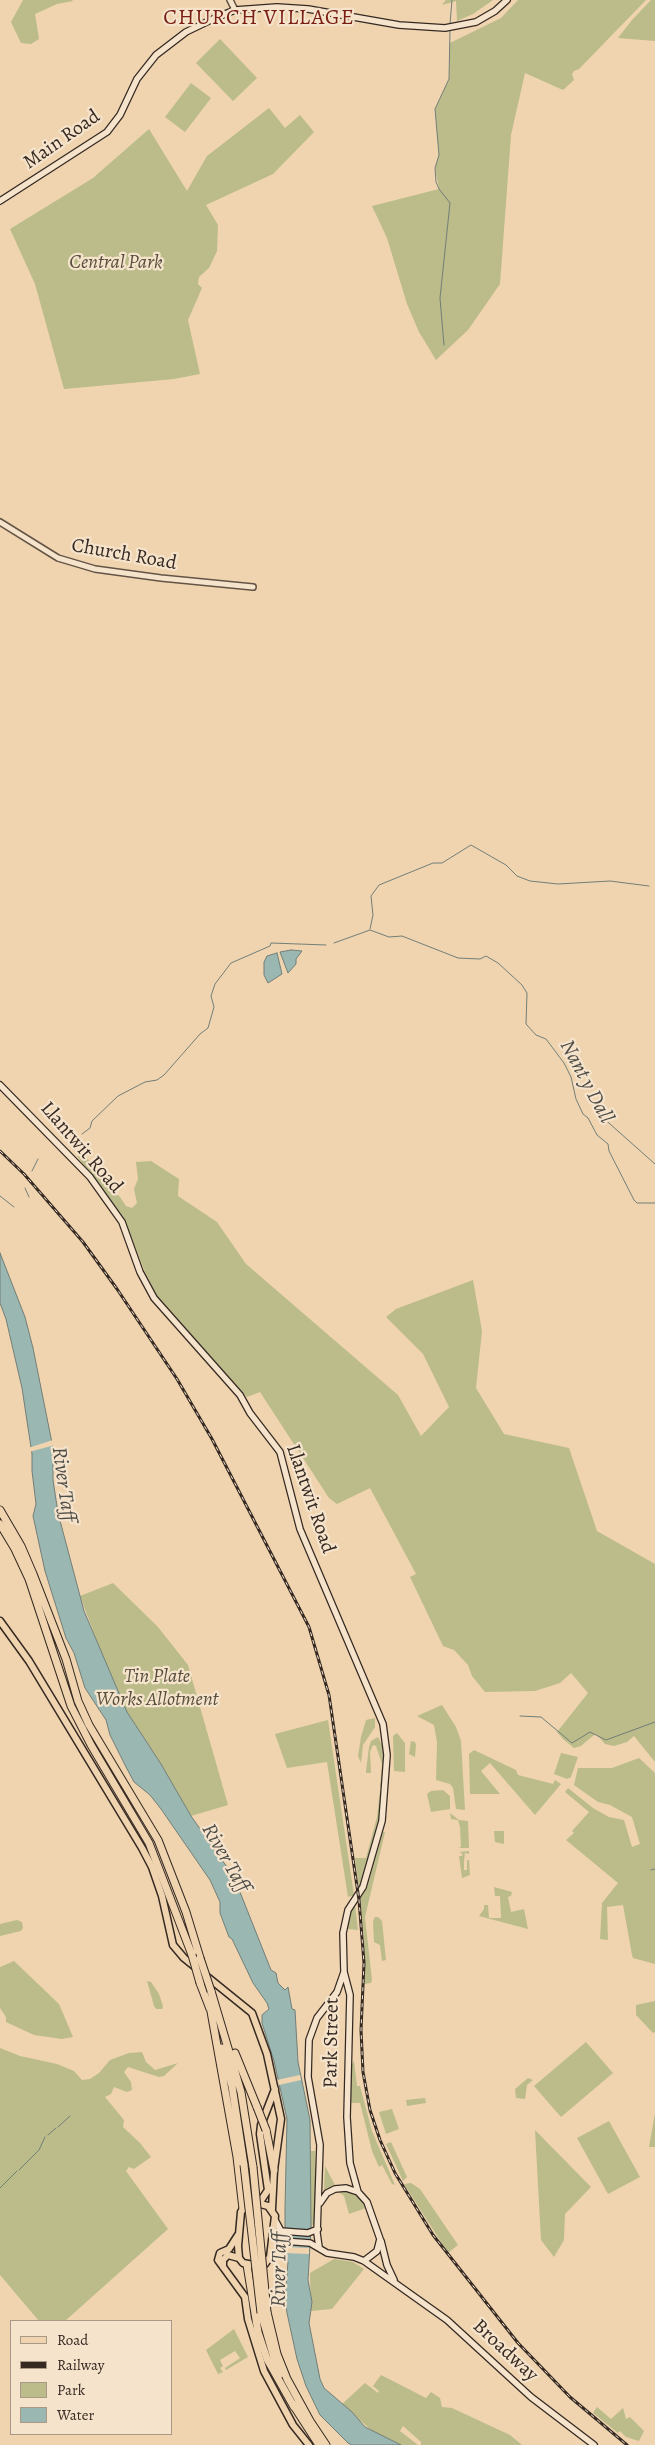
<!DOCTYPE html>
<style>
body{margin:0}
#map{position:relative;width:655px;height:2445px;overflow:hidden;background:#efd4af;font-family:Alegreya,serif}
canvas{display:block}
.legend{position:absolute;left:10px;top:2320px;width:162px;height:115px;box-sizing:border-box;background:#f5e3cb;border:1px solid #a89987;margin:0;padding:6px 9px;list-style:none;font-size:15px;color:#352922}
.legend li{display:flex;align-items:center;gap:10px;height:25px}
.legend b{width:25px;border:1px solid #a89987}
</style>
<div id="map">
<canvas width="655" height="2445"></canvas>
<ul class="legend">
<li><b style="height:6px;background:#efd4af"></b>Road</li>
<li><b style="height:6px;background:#352922"></b>Railway</li>
<li><b style="height:14px;background:#bbbc8a"></b>Park</li>
<li><b style="height:14px;background:#9bb7b1"></b>Water</li>
</ul>
</div>
<script>
const context = document.querySelector('canvas').getContext('2d');
context.lineJoin = 'round';
function fillPath(path, color) { context.fillStyle = color; context.fill(path, 'evenodd'); }
const shape = rows => new Path2D(rows.map(r => 'M' + r).join(''));
function strokePath(path, color, width, dash) { context.strokeStyle = color; context.lineWidth = width; context.lineCap = dash ? 'butt' : 'round'; context.setLineDash(dash || []); context.stroke(path); }
function write(font, color, halo, rows, align = 'center') {
  context.font = font + ' Alegreya,serif'; context.lineWidth = 4.5; context.setLineDash([]); context.textBaseline = 'middle'; context.strokeStyle = halo; context.fillStyle = color; for (const [text, x, y, turn = 0] of rows) {
    context.save(); context.translate(x, y); context.rotate((+turn || 0) * Math.PI / 180); context.textAlign = isNaN(turn) ? turn : align; if (halo) context.strokeText(text, 0, 0); context.fillText(text, 0, 0); context.restore();
  }
}
const green = shape([
 [23,0,72,0,73,1,57,4,35,14,39,39,31,44,21,43,11,22],
 [446,0,493,0,473,14,457,21,456,1,442,5],
 [518,0,646,0,579,69,574,71,572,74,574,80,563,90,525,73,511,135,500,284,468,330,436,360,419,332,407,304,387,238,372,206,439,189,435,168,439,155,435,109,449,79,450,43,501,18],
 [651,0,655,0,655,41,618,38,632,20],
 [220,39,257,78,233,101,196,63],
 [191,83,211,98,185,132,165,117],
 [269,108,285,128,300,115,314,132,273,174,206,205,218,225,217,251,209,268,199,277,198,284,202,288,188,320,200,374,174,379,64,389,35,284,10,229,93,178,149,129,187,191,207,156],
 [77,1156,86,1156,102,1181,120,1197,126,1206,132,1208,137,1203,134,1189,138,1179,136,1162,151,1161,179,1179,178,1196,217,1222,246,1264,398,1395,421,1436,449,1407,423,1354,386,1317,396,1309,473,1280,482,1331,476,1388,504,1434,569,1448,597,1531,655,1564,655,1762,634,1736,627,1742,614,1746,605,1744,597,1735,594,1735,581,1746,574,1748,563,1739,557,1732,588,1693,571,1673,560,1683,535,1691,485,1692,472,1676,468,1665,454,1650,443,1646,410,1577,416,1574,370,1488,337,1504,329,1498,260,1392,247,1397,157,1296,145,1272,125,1221],
 [113,1583,158,1627,188,1665,228,1805,191,1816,161,1764,127,1712,100,1649,80,1596],
 [442,1705,456,1727,461,1741,465,1810,456,1809,453,1788,450,1784,436,1780,437,1742,434,1725,417,1716],
 [375,1718,375,1727,363,1745,361,1763,358,1756,361,1737,366,1720],
 [328,1720,354,1895,348,1897,327,1762,287,1768,275,1734],
 [397,1733,405,1743,405,1772,394,1771,393,1736],
 [378,1737,382,1745,384,1758,383,1784,380,1788,382,1764,376,1746,373,1745,370,1752,371,1773,366,1773,366,1771,369,1747,371,1741],
 [411,1741,415,1742,416,1745,415,1757,409,1754],
 [474,1750,516,1770,518,1775,553,1784,555,1780,561,1784,535,1815,490,1763,481,1771,500,1794,470,1794,469,1754],
 [561,1753,578,1757,571,1777,567,1779,554,1774],
 [639,1758,655,1773,655,1964,633,1958,632,1955,623,1905,607,1907,608,1940,600,1939,602,1903,618,1883,566,1840,574,1833,572,1831,589,1812,565,1792,568,1788,593,1808,609,1817,624,1820,632,1847,640,1844,632,1817,610,1805,598,1802,574,1785,578,1768,612,1768],
 [443,1790,450,1796,450,1809,431,1812,427,1794,431,1791],
 [380,1791,382,1792,379,1821,359,1888,355,1858,366,1858,377,1817],
 [450,1813,459,1820,468,1821,469,1848,458,1848,461,1847,460,1827,458,1820,451,1819],
 [494,1831,504,1831,504,1844,495,1842],
 [383,1832,385,1832,365,1917,372,1980,371,1983,364,1984,364,1938,360,1899,366,1890],
 [469,1851,469,1854,465,1853,464,1861,464,1870,467,1870,467,1860,469,1860,470,1875,462,1878,459,1856,462,1856,462,1853,459,1852],
 [494,1887,512,1892,511,1896,508,1897,511,1912,524,1909,528,1929,479,1916,484,1909,484,1905,488,1905,489,1918,501,1918,500,1896,495,1896],
 [355,1905,358,1930,347,1929,349,1915],
 [378,1917,382,1921,386,1960,382,1961,380,1945,374,1942,373,1921,375,1917],
 [17,1920,22,1922,23,1928,21,1931,0,1936,0,1924],
 [14,1961,59,2004,73,2037,62,2039,34,2035,6,2022,6,2017,0,2008,0,1967],
 [147,1981,151,1982,159,1994,163,2006,162,2009,156,2009,154,2006],
 [655,2001,655,2032,653,2033,636,2015,636,2005],
 [586,2042,613,2073,561,2117,534,2086],
 [0,2048,20,2056,57,2064,74,2071,82,2080,90,2079,99,2073,110,2060,129,2053,142,2052,146,2062,155,2070,178,2063,164,2076,159,2077,128,2067,124,2072,131,2082,132,2090,127,2092,114,2087,111,2094,105,2097,124,2120,123,2127,140,2143,151,2157,134,2169,129,2167,126,2171,168,2229,65,2321,39,2321,0,2275],
 [354,2061,357,2086,360,2086,372,2131,395,2185,392,2184,382,2165,379,2167,372,2151,360,2103,351,2103,351,2066],
 [528,2078,533,2080,527,2085,525,2099,516,2098,515,2089],
 [425,2098,426,2103,407,2106,406,2100],
 [392,2109,399,2129,386,2134,379,2112],
 [655,2113,655,2147,649,2147],
 [609,2121,640,2177,608,2194,577,2138],
 [535,2130,591,2187,565,2214,564,2240,554,2257,541,2240],
 [391,2142,407,2177,403,2181,386,2144],
 [311,2151,315,2151,316,2182,314,2222,311,2228],
 [325,2166,335,2185,325,2191,324,2190],
 [411,2183,420,2189,458,2245,448,2253,404,2184],
 [339,2192,347,2192,359,2197,366,2208,349,2214,344,2196],
 [334,2259,353,2262,364,2269,332,2309,311,2311,310,2273],
 [234,2329,248,2357,226,2370,225,2368,240,2358,235,2351,220,2360,223,2366,220,2368,223,2372,218,2374,206,2350],
 [381,2375,426,2398,431,2392,440,2398,442,2407,452,2408,510,2435,522,2445,421,2445,421,2442,403,2426,400,2431,418,2445,401,2445,372,2431,342,2404,365,2383,378,2393,379,2391,373,2386],
 [597,2407,611,2419,623,2408,626,2419,630,2417,644,2431,639,2441,626,2437,620,2431,618,2433,593,2413]
]);
const water = shape([
 [291,950,302,951,296,959,296,964,288,973,280,952,291,950],
 [277,953,282,974,268,983,264,975,264,962,267,956,277,953],
 [0,1253,25,1317,33,1348,53,1448,53,1480,58,1513,84,1611,127,1712,161,1764,191,1816,234,1877,271,1970,276,1973,278,1983,285,1990,288,1987,292,2009,295,2010,298,2062,310,2120,311,2228,308,2280,312,2302,309,2323,320,2379,324,2388,352,2412,365,2427,401,2445,352,2445,348,2443,320,2415,306,2386,297,2359,287,2313,285,2298,288,2262,285,2253,285,2208,287,2119,274,2061,262,2023,262,2015,269,2009,267,2003,253,1983,232,1939,229,1937,220,1913,220,1902,210,1880,161,1809,150,1795,134,1782,126,1767,110,1735,106,1720,85,1688,74,1653,66,1638,45,1571,33,1516,36,1504,32,1471,32,1454,22,1388,6,1319,0,1303,0,1253]
]);
const pier = shape([
 [53,1440,55,1445,29,1452,28,1448],
 [300,2075,301,2080,279,2085,277,2080],
 [286,2247,309,2248,309,2254,285,2253]
]);
const stream = shape([
 [450,24,452,0],
 [444,345,440,298,450,203,439,189,436,182,435,168,439,155,435,109,449,79,450,30],
 [370,929,373,915,371,896,379,885,433,863,442,863,471,845,506,865,517,876,530,881,558,884,610,881,649,886],
 [334,943,370,930,389,937,402,936,458,958,480,959,486,956,498,963,522,985,527,993,526,1024,536,1035,546,1039,564,1063,571,1077,576,1099,583,1114,588,1118,597,1135,608,1144,609,1151,634,1200,637,1203,655,1203],
 [601,1116,655,1164],
 [82,1134,90,1128,92,1121,118,1096,145,1082,157,1080,164,1075,200,1034,208,1028,214,1007,211,996,215,984,231,963,270,946,271,943,326,945],
 [32,1171,38,1159],
 [25,1188,29,1197],
 [0,1196,14,1207],
 [520,1716,541,1717,572,1743,590,1732,606,1740,655,1722],
 [651,1870,655,1869],
 [58,2127,70,2116],
 [48,2135,56,2128],
 [19,2170,39,2150,45,2137],
 [0,2188,17,2171]
]);
const tertiary = shape([
 [230,0,235,10],
 [0,522,58,558,95,569,161,578,253,587]
]);
const secondary = shape([
 [0,201,107,132,120,115,137,79,156,55,186,32,215,18,235,10,277,7,308,9,399,25,445,28,476,22,495,11,507,0],
 [0,1085,90,1177,122,1222,140,1272,154,1298,240,1395,250,1413,280,1452,300,1529,383,1724,387,1755,382,1821,363,1887,348,1910,343,1933,344,1972,350,1995,347,2117,350,2163,358,2192,367,2202,380,2239,377,2251,364,2261],
 [320,2203,327,2193,335,2189,346,2188,358,2192],
 [275,2220,281,2231,308,2233,318,2229],
 [381,2241,387,2265,394,2280],
 [319,2247,317,2233,320,2145,308,2077,309,2040,317,2018,337,1992,344,1972],
 [272,2250,283,2241,310,2243,327,2253,354,2257,364,2261,447,2320,531,2397,594,2445]
]);
const primary = shape([
 [0,1621,29,1661,142,1848,152,1867,162,1896,173,1945,184,1958,252,2013,267,2054,281,2119,274,2170,272,2209],
 [253,2202,268,2206,275,2216,270,2257,265,2264,259,2266,243,2263,239,2258,238,2246,241,2212,245,2206,253,2202],
 [260,2202,268,2190,260,2134,261,2125,275,2089],
 [238,2235,229,2249,220,2253,218,2260,245,2297,248,2319,264,2371,293,2425,309,2445],
 [223,2267,223,2260,228,2255,239,2258]
]);
const trunk = shape([
 [0,1510,21,1546,33,1574,66,1659,78,1701,89,1725,158,1840,186,1912,200,1958],
 [0,1524,15,1549,29,1579,71,1706,91,1745,149,1843,192,1955],
 [200,1983,210,2009],
 [211,1991,241,2092,253,2167],
 [210,2006,237,2157,243,2209],
 [222,2048,232,2086,244,2165],
 [235,2053,257,2107],
 [266,2130,274,2170],
 [247,2265,258,2332,267,2359,294,2407],
 [267,2312,277,2354,287,2379,310,2421,326,2445],
 [261,2313,279,2375],
 [292,2403,319,2445]
]);
const rail = shape([
 [0,1151,24,1174,83,1242,117,1289,177,1379,212,1439,309,1627,329,1695,359,1900,364,1963,361,2030,363,2072,370,2110,380,2140,395,2173,433,2235,518,2343,570,2397,627,2445]
]);
const trunkBridge = shape([
 [192,1955,200,1983],
 [200,1958,211,1991],
 [257,2107,266,2130],
 [244,2165,261,2313],
 [253,2167,267,2312]
]);
const streetNames = [
 ["Main Road",62,140,-35],
 ["Church Road",124,555,10],
 ["Llantwit Road",81,1148,49],
 ["Llantwit Road",310,1499,71],
 ["Park Street",332,2043,-89],
 ["Broadway",505,2351,43]
];
const parkNames = [
 ["Central Park",116,263],
 ["Tin Plate",157,1677],
 ["Works Allotment",157,1700]
];
const waterNames = [
 ["Nant y Dall",586,1082,62],
 ["River Taff",63,1484,82],
 ["River Taff",225,1858,60],
 ["River Taff",280,2270,-89]
];
const quarterNames = [
 ["CHURCH VILLAGE",259,19]
];
fillPath(green, '#bbbc8a');
fillPath(water, '#9bb7b1');
strokePath(water, '#727e78', 1);
fillPath(pier, '#efd4af');
strokePath(stream, '#727e78', 1);
strokePath(tertiary, '#645445', 8);
strokePath(secondary, '#352922', 8);
strokePath(primary, '#352922', 9);
strokePath(trunk, '#352922', 9);
strokePath(tertiary, '#f5e3cb', 5);
strokePath(secondary, '#f5e3cb', 5.5);
strokePath(primary, '#efd4af', 6);
strokePath(trunk, '#efd4af', 7);
strokePath(rail, '#352922', 3);
strokePath(rail, '#f5e3cb', 1, [4]);
strokePath(trunkBridge, '#352922', 9, []);
strokePath(trunkBridge, '#efd4af', 7);
write('20px', '#352922', '#f5e3cb', streetNames);
write('italic 20px', '#564e3c', '#f5e3cb', parkNames);
write('italic 21px', '#4e4c46', '#f5e3cb', waterNames);
context.letterSpacing = '1px';
write('22px', '#7a1f14', '#f5e3cb', quarterNames);
context.letterSpacing = '0px';
</script>
